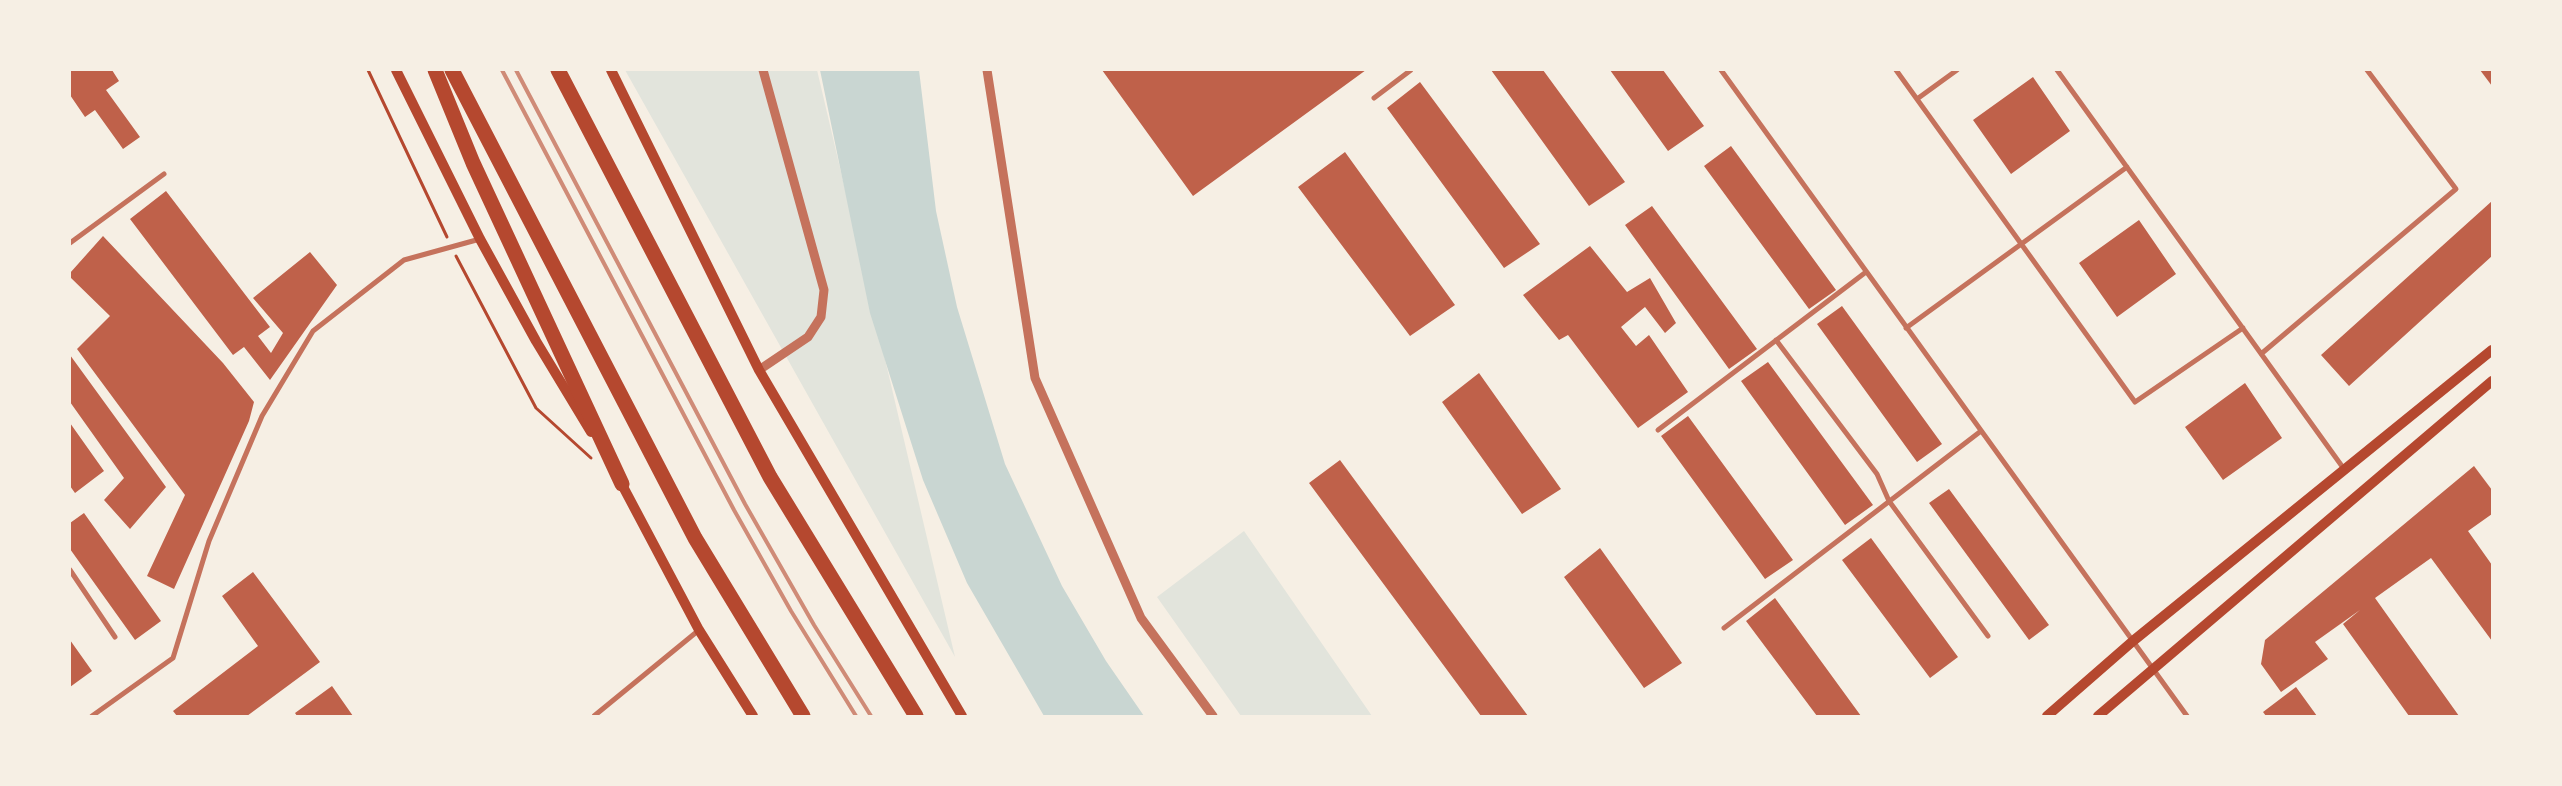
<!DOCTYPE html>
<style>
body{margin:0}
#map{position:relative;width:2562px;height:786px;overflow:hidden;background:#f6efe4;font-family:Poppins,sans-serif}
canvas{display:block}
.frame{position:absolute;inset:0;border:71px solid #f6efe4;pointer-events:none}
</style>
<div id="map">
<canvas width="2562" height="786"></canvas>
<div class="frame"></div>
</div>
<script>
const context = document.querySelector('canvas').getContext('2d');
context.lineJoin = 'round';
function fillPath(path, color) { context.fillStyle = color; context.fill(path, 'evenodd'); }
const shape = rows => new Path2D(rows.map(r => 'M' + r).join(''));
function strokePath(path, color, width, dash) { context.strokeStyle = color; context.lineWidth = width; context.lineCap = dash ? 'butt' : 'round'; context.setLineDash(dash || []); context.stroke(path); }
const green = shape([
 [625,70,817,70,955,657],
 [1244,531,1372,716,1241,716,1157,597]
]);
const water = shape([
 [820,70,919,70,936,211,957,307,1005,464,1062,586,1106,661,1144,716,1044,716,967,583,923,480,870,313]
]);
const building = shape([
 [70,70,112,70,119,81,106,90,140,137,123,149,95,110,85,117,70,95],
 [1102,70,1366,70,1193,196],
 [1491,70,1543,70,1625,182,1589,206],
 [1610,70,1663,70,1704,126,1668,151],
 [2480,70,2492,70,2492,86],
 [2033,77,2070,131,2011,174,1973,120],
 [1420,82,1540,244,1504,268,1387,108],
 [1731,146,1836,290,1809,309,1704,166],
 [1345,152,1455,305,1410,336,1298,187],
 [166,191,270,327,258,336,271,353,283,333,253,298,310,252,337,285,270,380,244,347,233,355,130,219],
 [2492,201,2492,256,2349,386,2321,355],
 [1652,206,1757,349,1729,369,1625,225],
 [2139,220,2176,274,2117,317,2079,263],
 [103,236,223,363,254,402,249,421,174,589,147,576,185,495,77,349,110,316,70,277,70,273],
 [1590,246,1627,292,1650,278,1676,323,1665,333,1645,307,1621,327,1636,346,1649,335,1688,392,1638,428,1568,335,1559,340,1523,295],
 [1842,306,1942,444,1917,462,1817,324],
 [70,355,166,487,130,529,104,500,124,478,70,402],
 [1768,362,1873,505,1845,525,1741,381],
 [1479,373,1561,489,1522,514,1442,402],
 [2245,383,2282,438,2223,480,2185,427],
 [1688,416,1793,560,1765,579,1661,436],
 [70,423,104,471,75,493,70,486],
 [1340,460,1528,716,1481,716,1309,483],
 [2474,466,2492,490,2492,514,2468,531,2492,565,2492,641,2431,558,2375,598,2459,716,2409,716,2343,624,2360,610,2315,642,2328,659,2281,692,2261,664,2265,640],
 [1949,489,2049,625,2029,640,1929,503],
 [84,513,161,621,135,640,70,549,70,523],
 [1871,538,1958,657,1930,678,1842,560],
 [1600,548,1682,663,1644,688,1564,577],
 [253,572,320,662,247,716,177,716,173,711,258,646,222,596],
 [1775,598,1861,716,1817,716,1746,621],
 [70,640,92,671,70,687],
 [332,686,353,716,297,716,295,713],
 [2296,687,2317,716,2266,716,2263,712]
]);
const path = shape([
 [368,70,447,237],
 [456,256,536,408,591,458]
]);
const minor = shape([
 [1721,70,2187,716],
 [1896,70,2135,402,2243,328],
 [2057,70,2344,469],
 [1374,98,1411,70],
 [1917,99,1957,70],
 [70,243,164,174],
 [1906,328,2127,167],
 [1776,340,1877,474,1889,501,1988,636],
 [2261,354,2456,189,2367,70],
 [1658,430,1866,272],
 [70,570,115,637],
 [1724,628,1981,431],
 [92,716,173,658,209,541,262,416,313,331,404,260,480,239],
 [594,716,699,630]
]);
const tertiary = shape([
 [987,70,1035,378,1141,618,1213,716],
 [759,370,808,337,821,317,824,290,763,70]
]);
const secondary = shape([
 [396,70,480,239,536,341,591,432],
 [611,70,759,370,962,716],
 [619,479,699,630,753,716],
 [2047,716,2133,641,2492,350],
 [2098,716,2492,381]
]);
const motorway = shape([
 [435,70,473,163,622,484],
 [452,70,695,538,803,716],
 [558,70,770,477,916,716]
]);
const rail = shape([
 [502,70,734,510,791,611,856,716],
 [516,70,745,504,814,625,871,716]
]);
fillPath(green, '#e2e4dc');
fillPath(water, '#c9d6d2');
fillPath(building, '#bf614a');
strokePath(path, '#b5482f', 3);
strokePath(minor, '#c5725c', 5);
strokePath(tertiary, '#c5725c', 9);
strokePath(secondary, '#b5482f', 10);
strokePath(motorway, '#b5482f', 15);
strokePath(rail, '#cf8b77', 4);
</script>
